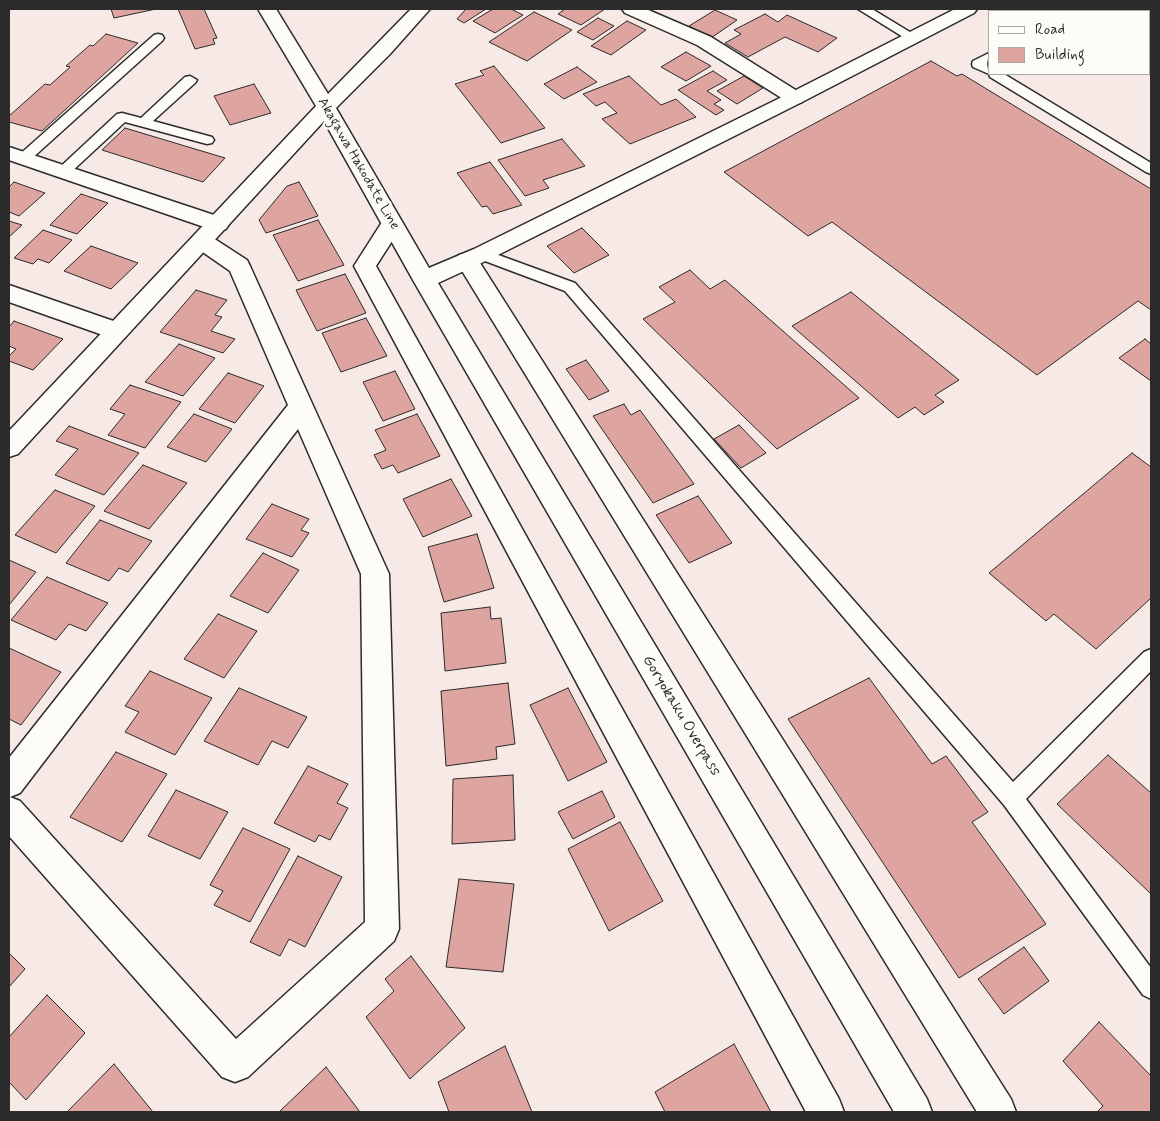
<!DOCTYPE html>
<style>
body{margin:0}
#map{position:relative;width:1160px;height:1121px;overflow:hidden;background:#f7eae6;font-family:Mynerve,sans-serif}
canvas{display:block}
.frame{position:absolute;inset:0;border:10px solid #2b2b2b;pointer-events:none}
.legend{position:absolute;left:988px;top:10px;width:162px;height:65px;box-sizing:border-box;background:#fdfcf7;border:1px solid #a9a8a5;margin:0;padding:6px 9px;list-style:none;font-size:15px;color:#2b2b2b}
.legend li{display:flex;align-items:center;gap:10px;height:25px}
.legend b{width:25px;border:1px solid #a9a8a5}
</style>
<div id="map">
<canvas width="1160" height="1121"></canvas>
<div class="frame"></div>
<ul class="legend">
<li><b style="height:6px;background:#fdfcf7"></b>Road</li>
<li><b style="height:14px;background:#dea4a0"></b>Building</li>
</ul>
</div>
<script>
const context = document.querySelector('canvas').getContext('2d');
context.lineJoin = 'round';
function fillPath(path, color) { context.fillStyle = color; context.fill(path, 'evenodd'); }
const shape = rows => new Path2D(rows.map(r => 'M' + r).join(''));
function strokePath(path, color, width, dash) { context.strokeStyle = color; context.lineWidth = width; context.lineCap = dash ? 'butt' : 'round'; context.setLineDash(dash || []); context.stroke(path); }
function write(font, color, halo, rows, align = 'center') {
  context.font = font + ' Mynerve,sans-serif'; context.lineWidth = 5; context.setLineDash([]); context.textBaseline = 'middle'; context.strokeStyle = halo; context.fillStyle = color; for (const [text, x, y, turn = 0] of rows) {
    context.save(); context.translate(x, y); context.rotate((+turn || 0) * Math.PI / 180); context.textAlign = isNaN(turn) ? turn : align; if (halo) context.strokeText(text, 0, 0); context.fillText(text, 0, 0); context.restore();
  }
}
const building = shape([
 [111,9,156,9,114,18,111,9],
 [178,9,204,9,217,38,213,39,215,44,195,49,178,9],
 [466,9,486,9,464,23,457,19,466,9],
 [493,9,511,9,523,15,495,33,473,21,493,9],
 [565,9,605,9,581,25,558,14,565,9],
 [715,10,737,20,711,38,689,26,715,10],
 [534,12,572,30,527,61,489,42,534,12],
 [765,14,778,22,787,15,837,38,818,52,785,37,748,57,725,43,741,34,734,30,765,14],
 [598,18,614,26,593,40,577,32,598,18],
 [627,21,646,30,611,55,591,46,627,21],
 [106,34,138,43,42,131,9,122,9,116,45,84,50,85,70,67,66,66,90,45,93,46,106,34],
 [686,52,711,66,686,81,661,67,686,52],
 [931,61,957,76,962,74,1151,189,1151,310,1138,301,1037,375,832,222,808,236,724,172,931,61],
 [494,66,545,128,501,143,455,84,484,75,480,71,494,66],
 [577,67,597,82,564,99,544,84,577,67],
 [713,71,727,80,707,91,721,100,714,104,724,110,716,115,678,90,713,71],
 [629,76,661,105,676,99,696,117,630,144,602,119,617,113,605,102,596,106,583,94,629,76],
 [744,76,763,88,737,104,717,91,744,76],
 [254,84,271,113,230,125,214,96,254,84],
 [125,128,225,158,203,182,102,150,125,128],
 [562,139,585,166,543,180,549,188,525,196,498,160,562,139],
 [490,162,522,205,493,214,487,206,482,207,457,173,490,162],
 [14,182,45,193,19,216,9,212,9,187,14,182],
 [299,182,318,216,266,233,259,220,287,186,299,182],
 [81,194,108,203,77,234,50,225,81,194],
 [318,220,344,265,298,281,273,235,318,220],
 [9,221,22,225,9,237,9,221],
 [582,228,609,255,574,273,547,246,582,228],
 [43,230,72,240,49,263,38,259,33,264,14,258,43,230],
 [91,246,138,263,111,289,64,271,91,246],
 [690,270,710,289,725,280,859,398,777,449,643,319,675,302,659,287,690,270],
 [345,274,366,313,317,331,296,290,345,274],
 [196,290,227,300,215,315,222,317,211,331,235,339,223,353,160,332,196,290],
 [851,292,959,380,935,395,944,402,924,415,915,407,898,418,792,326,851,292],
 [366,318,387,356,341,372,322,333,366,318],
 [14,321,63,339,33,370,9,361,9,356,16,349,9,346,9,327,14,321],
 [1145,339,1151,344,1151,381,1119,358,1145,339],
 [179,344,215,358,183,396,145,382,179,344],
 [586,360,609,391,589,400,566,369,586,360],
 [395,371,415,409,383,421,363,382,395,371],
 [228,373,264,386,235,423,199,409,228,373],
 [130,385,181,402,145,448,108,435,125,414,110,409,130,385],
 [624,404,631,415,640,410,694,484,653,503,593,416,624,404],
 [194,414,232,429,206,462,167,447,194,414],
 [417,414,440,456,398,473,393,465,382,469,374,455,386,450,375,430,417,414],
 [739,425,766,453,741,468,714,439,739,425],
 [69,426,139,453,104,495,55,475,78,449,56,441,69,426],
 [1132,453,1151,467,1151,598,1096,649,1054,614,1046,621,989,573,1132,453],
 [143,465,187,483,149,529,104,511,143,465],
 [451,479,472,516,423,537,403,499,451,479],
 [55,490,95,506,56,553,15,535,55,490],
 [698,496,732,543,689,563,656,515,698,496],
 [272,504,309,519,301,530,309,533,292,557,246,539,272,504],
 [100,520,152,541,128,572,119,568,109,581,66,563,100,520],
 [477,534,494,588,444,602,428,547,477,534],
 [263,553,299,570,268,613,230,596,263,553],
 [9,560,36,572,9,605,9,560],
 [47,577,108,603,86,631,69,624,56,640,11,620,47,577],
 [490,607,491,619,501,618,506,663,445,671,441,613,490,607],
 [218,614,257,631,224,678,184,659,218,614],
 [9,648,61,672,21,725,9,719,9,648],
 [150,671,212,698,175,755,125,732,139,712,125,706,150,671],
 [869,678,932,764,946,756,988,812,972,822,1046,924,959,978,788,719,869,678],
 [508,683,515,744,496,747,497,759,446,766,441,691,508,683],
 [239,688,307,717,288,748,272,741,258,765,204,741,239,688],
 [568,688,607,762,568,781,530,705,568,688],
 [116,752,167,774,122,842,70,817,116,752],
 [1108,755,1151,793,1151,894,1057,804,1108,755],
 [308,766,348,784,337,803,348,808,330,840,319,835,315,842,274,823,308,766],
 [513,775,515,840,452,844,453,779,513,775],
 [176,790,228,812,200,859,148,836,176,790],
 [602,791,615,817,573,839,558,812,602,791],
 [620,822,663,901,609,931,568,849,620,822],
 [243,828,290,849,250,922,214,905,223,891,210,885,243,828],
 [298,856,342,877,305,947,289,939,280,956,250,942,298,856],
 [459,879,514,884,503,972,446,967,459,879],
 [1024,947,1049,981,1004,1014,978,979,1024,947],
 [9,953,25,969,9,987,9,953],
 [411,956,465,1028,410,1079,366,1017,394,991,385,979,411,956],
 [47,995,85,1033,26,1100,9,1082,9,1037,47,995],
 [1099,1022,1151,1076,1151,1112,1097,1112,1103,1106,1063,1061,1099,1022],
 [734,1044,771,1112,665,1112,655,1092,734,1044],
 [505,1046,532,1112,449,1112,438,1082,505,1046],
 [114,1064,153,1112,67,1112,114,1064],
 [326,1067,360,1112,279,1112,326,1067]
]);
const lane = shape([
 [858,9,872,9,918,37,912,41,908,40,858,9],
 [1066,9,1081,9,1080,11,1065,11,1066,9],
 [158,34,162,35,164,38,162,41,29,161,19,161,17,158,19,155,154,35,158,34],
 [989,53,987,64,989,74,1004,74,1151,163,1151,174,1146,172,990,77,989,74,973,67,972,64,973,61,989,53],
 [190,76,197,80,195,83,153,121,212,137,214,140,212,143,207,144,125,122,69,174,59,174,57,171,59,168,117,114,122,113,141,118,185,77,190,76],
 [482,249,575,283,1013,782,1144,652,1151,649,1151,671,1026,799,1151,968,1151,999,1143,995,1004,805,565,291,477,258,474,254,477,250,482,249]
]);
const street = shape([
 [622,9,646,9,711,37,802,94,805,98,802,102,795,104,788,102,697,45,625,13,622,9],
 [9,147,226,219,229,224,226,229,218,231,210,229,9,160,9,147],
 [392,217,400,219,403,224,376,266,839,1099,844,1112,806,1112,354,266,384,219,392,217],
 [202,233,210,236,247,260,250,266,389,574,399,929,394,941,248,1077,235,1082,222,1077,9,836,9,758,288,405,230,271,194,246,191,241,194,236,202,233],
 [298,429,361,574,365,922,236,1039,20,801,10,797,20,793,298,429],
 [467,253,475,255,1011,1099,1016,1112,977,1112,456,261,459,255,467,253],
 [9,285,125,325,129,331,125,337,117,340,9,302,9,285]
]);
const secondary = shape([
 [258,9,276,9,328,94,411,9,430,9,390,54,336,108,429,268,474,249,788,94,955,9,977,9,974,13,802,102,490,259,438,283,927,1099,932,1112,894,1112,413,280,324,121,18,454,9,457,9,431,316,106,258,9]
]);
const farStreetnames = [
 ["Akagawa Hakodate Line",358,164,60]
];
const streetNames = [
 ["Goryokaku Overpass",681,716,59]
];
fillPath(building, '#dea4a0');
strokePath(building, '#2b2b2b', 1);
strokePath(lane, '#2b2b2b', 3);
strokePath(street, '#2b2b2b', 3);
strokePath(secondary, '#2b2b2b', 3);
fillPath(lane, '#fdfcf7');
fillPath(street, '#fdfcf7');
fillPath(secondary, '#fdfcf7');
write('14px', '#2b2b2b', '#fdfcf7', farStreetnames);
write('16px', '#2b2b2b', '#fdfcf7', streetNames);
</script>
